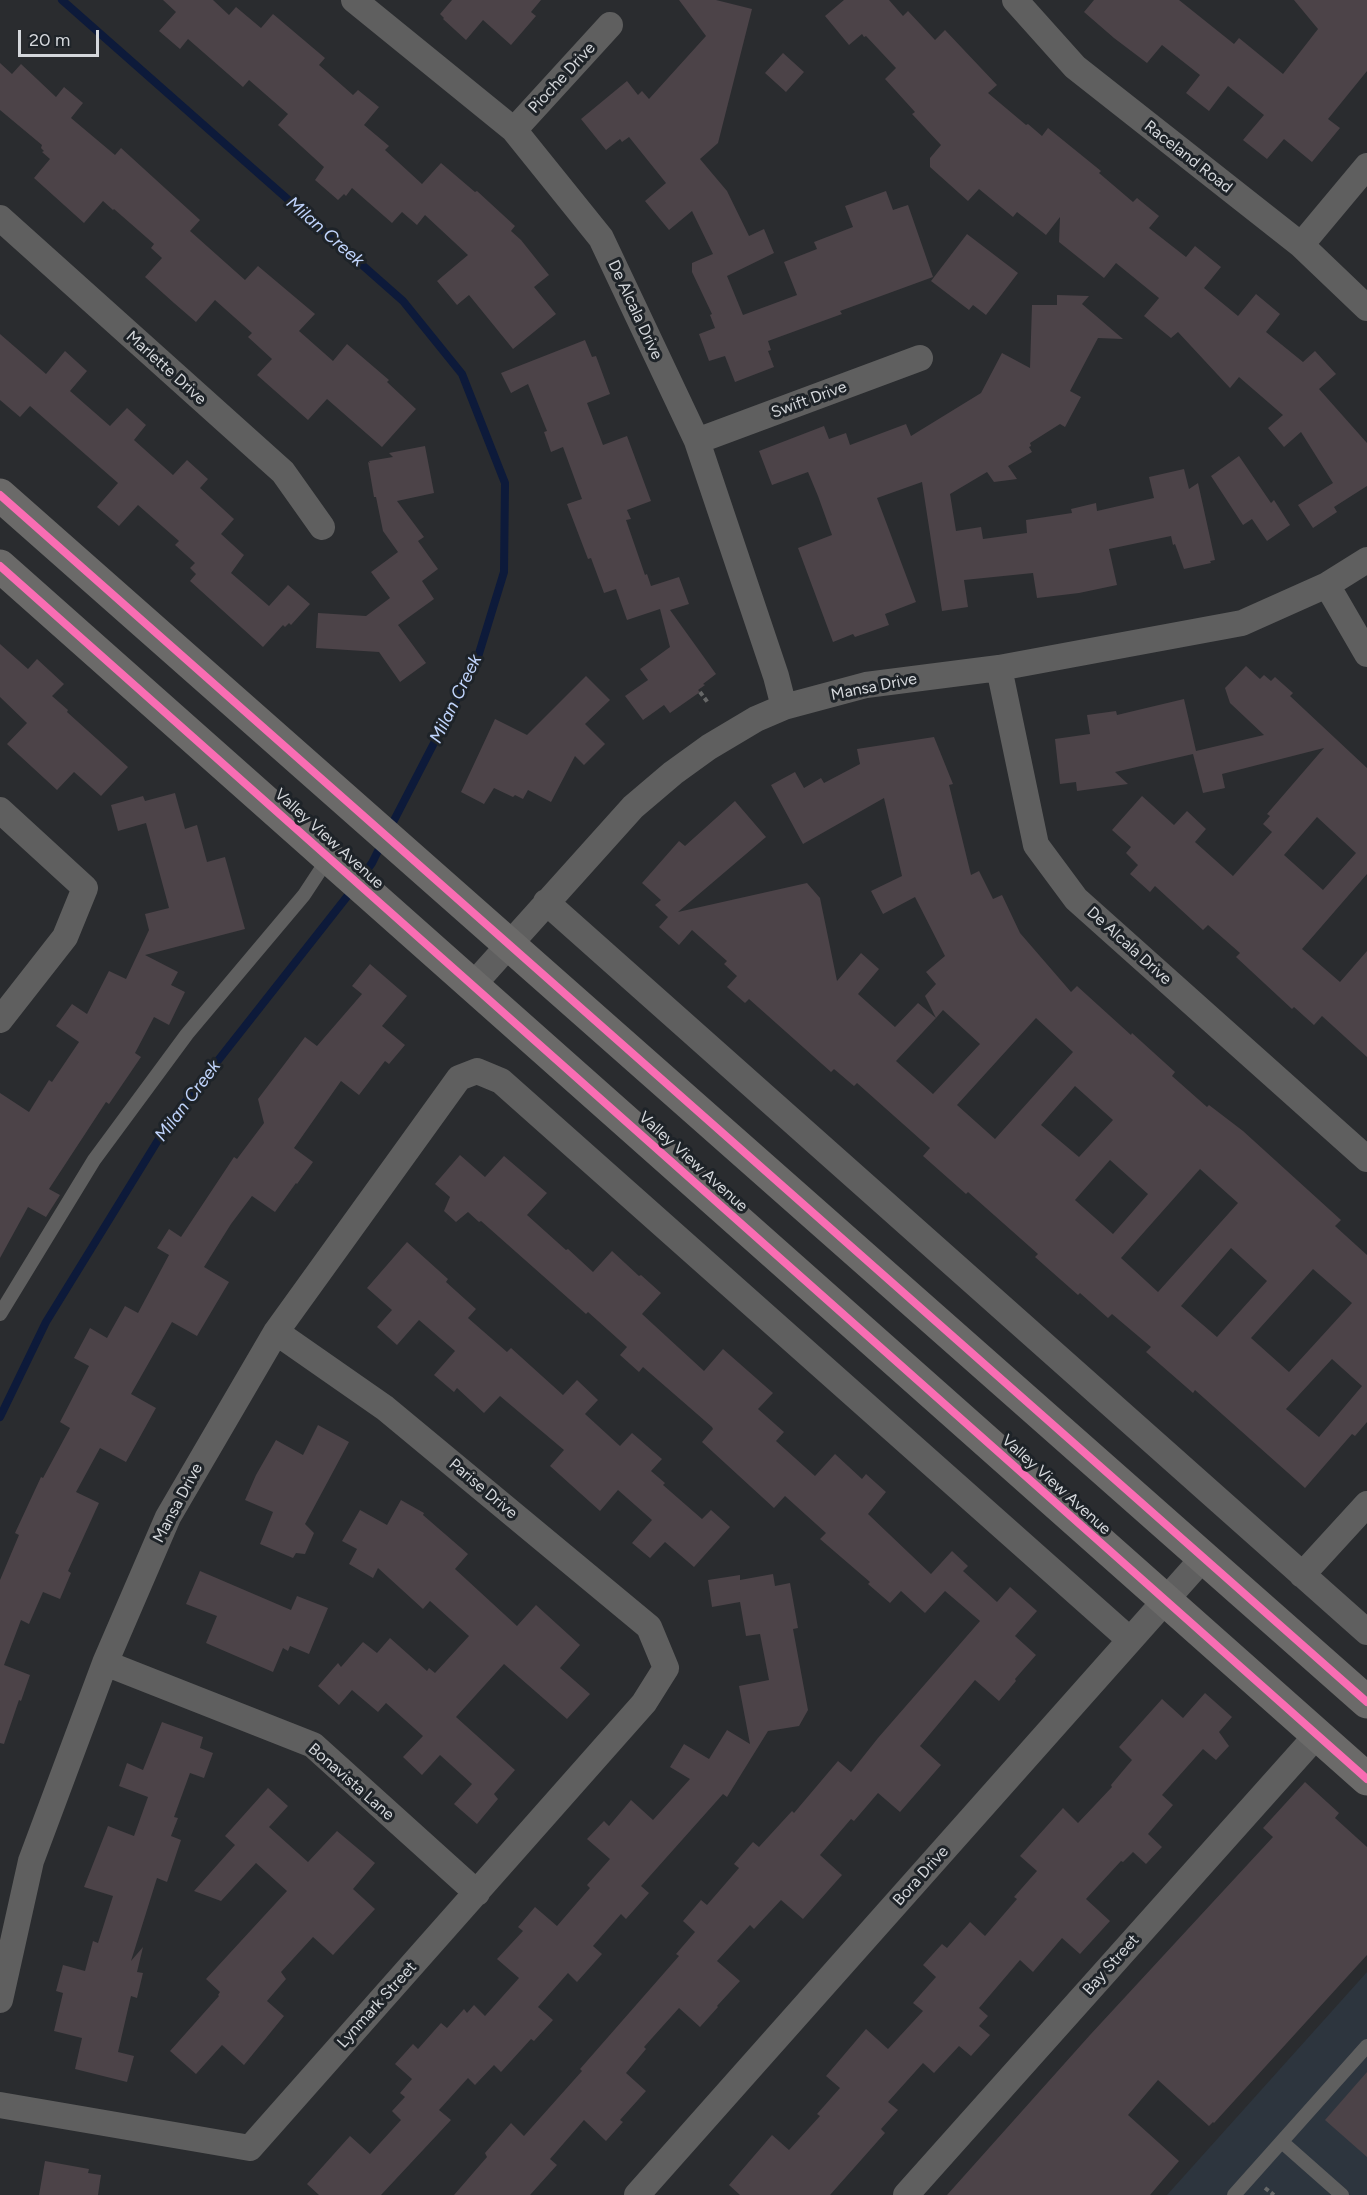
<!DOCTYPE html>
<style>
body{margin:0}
#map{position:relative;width:1367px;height:2195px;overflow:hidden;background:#2a2c2f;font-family:Figtree,sans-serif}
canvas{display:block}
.scale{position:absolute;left:18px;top:30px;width:81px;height:27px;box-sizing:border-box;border:3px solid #d5d8dc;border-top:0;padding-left:8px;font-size:18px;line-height:21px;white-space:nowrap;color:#d5d8dc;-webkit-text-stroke:4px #1e2328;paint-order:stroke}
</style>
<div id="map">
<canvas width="1367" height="2195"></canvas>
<div class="scale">20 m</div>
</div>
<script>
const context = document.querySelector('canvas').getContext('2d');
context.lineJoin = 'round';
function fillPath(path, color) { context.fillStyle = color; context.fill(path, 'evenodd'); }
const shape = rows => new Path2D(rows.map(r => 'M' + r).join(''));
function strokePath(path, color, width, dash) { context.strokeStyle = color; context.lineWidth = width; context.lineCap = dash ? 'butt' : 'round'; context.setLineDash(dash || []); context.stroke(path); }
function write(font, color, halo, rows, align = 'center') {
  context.font = font + ' Figtree,sans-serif'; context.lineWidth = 6; context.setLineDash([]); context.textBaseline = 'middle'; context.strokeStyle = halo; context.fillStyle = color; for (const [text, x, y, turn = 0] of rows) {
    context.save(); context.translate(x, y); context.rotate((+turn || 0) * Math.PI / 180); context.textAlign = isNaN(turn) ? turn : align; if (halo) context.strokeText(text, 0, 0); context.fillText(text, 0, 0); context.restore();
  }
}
const built = shape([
 [1367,1972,1367,2195,1167,2195]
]);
const stream = shape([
 [62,0,403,301,462,374,505,483,504,572,477,660,389,830],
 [360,879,372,863,383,841],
 [0,1417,46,1322,168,1124,353,889]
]);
const building = shape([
 [163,0,213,0,229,15,236,7,261,28,273,14,325,58,319,65,353,95,358,90,379,107,364,125,389,146,385,150,422,184,441,163,475,192,477,191,515,226,511,231,521,240,549,275,534,287,556,314,513,349,469,295,457,305,437,281,468,255,425,215,417,225,402,212,392,223,352,188,346,196,344,194,338,200,315,180,324,167,278,125,288,114,249,80,243,87,188,39,180,49,159,31,176,12],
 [452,0,541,0,531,12,536,16,511,45,483,20,466,40,443,19,444,18,440,14],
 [679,0,716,0,752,9,718,143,700,159,727,191,749,236,764,229,774,253,727,276,743,315,797,295,784,262,817,249,814,242,853,227,845,206,886,191,893,210,908,205,933,277,840,311,842,314,768,341,771,350,768,351,774,367,735,382,725,356,709,361,699,334,715,328,710,315,712,314,692,272,692,263,713,254,692,211,669,230,645,201,666,183,629,137,622,142,620,139,606,150,581,119,627,81,638,95,642,91,649,99,706,36],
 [844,0,889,0,903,16,908,11,935,40,945,30,997,85,988,93,1026,125,1028,124,1042,136,1048,128,1101,171,1099,173,1133,202,1137,198,1159,216,1149,228,1186,257,1195,246,1221,267,1204,288,1238,316,1256,294,1280,314,1266,332,1303,362,1315,351,1336,374,1319,389,1367,443,1367,486,1334,507,1337,512,1313,528,1298,505,1333,483,1301,432,1284,447,1268,428,1283,415,1239,377,1230,388,1178,332,1171,338,1144,316,1159,298,1116,263,1104,278,1059,242,1060,217,1046,235,1017,212,1013,217,979,189,968,201,930,167,930,158,941,145,912,114,915,112,885,79,896,68,866,36,864,37,862,34,849,45,825,16],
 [1094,0,1179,0,1234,44,1239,38,1283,74,1318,29,1294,0,1367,0,1367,71,1328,119,1340,128,1312,162,1284,139,1267,159,1243,140,1264,115,1228,86,1209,111,1186,93,1200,75,1162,45,1147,63,1114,38,1084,12],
 [783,53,804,72,786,92,765,73],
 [0,63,12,74,21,64,56,97,64,87,83,103,71,118,115,155,121,148,200,220,190,231,245,280,258,266,315,314,299,331,333,361,347,344,389,380,387,382,416,409,382,447,327,399,308,420,257,375,272,359,248,337,252,333,215,300,196,322,174,303,145,277,162,258,151,248,154,244,114,209,113,210,103,201,84,223,34,178,50,159,42,152,44,151,41,148,42,145,0,110],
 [967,234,1018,273,986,315,973,305,969,310,931,281],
 [1057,295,1089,296,1082,304,1123,339,1098,338,1070,391,1081,397,1065,427,1060,424,1030,443,1031,446,1029,447,1032,452,1008,466,1017,479,994,482,987,472,950,494,956,531,981,527,983,539,1027,533,1026,520,1072,513,1071,509,1096,503,1097,511,1154,498,1149,477,1184,469,1189,489,1198,483,1215,560,1210,561,1211,563,1184,569,1175,544,1173,545,1171,536,1109,549,1117,585,1079,593,1037,598,1033,573,964,580,968,607,942,611,922,482,877,498,916,602,885,614,889,625,855,637,853,634,833,642,798,548,832,535,818,496,808,472,772,485,759,451,824,426,829,439,846,433,850,445,906,424,911,436,981,393,1002,353,1030,368,1032,305,1057,305],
 [0,334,46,374,65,351,87,371,70,391,110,426,127,408,146,425,134,440,173,475,187,460,208,479,200,488,234,519,221,534,244,555,231,573,269,606,288,585,310,604,291,625,289,623,285,627,283,625,263,647,190,581,196,574,190,568,195,563,175,545,179,541,138,505,119,526,97,507,118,483,30,406,20,417,0,400],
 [585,340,592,357,596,356,610,394,587,403,603,445,627,436,651,501,627,510,631,519,626,520,645,575,647,574,651,586,679,577,689,604,670,610,716,674,703,684,705,685,698,690,700,692,670,713,664,705,643,720,625,696,648,680,640,669,670,647,660,609,627,620,616,589,604,593,591,558,588,559,567,504,582,499,563,447,551,452,544,432,547,431,528,384,511,393,501,373],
 [425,446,434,493,397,501,424,537,418,541,438,569,422,581,434,599,398,625,426,663,400,682,379,652,316,648,318,613,366,616,390,598,371,572,398,552,383,531,376,497,374,497,368,462,370,463,369,461,393,457,389,453],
 [1239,456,1271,503,1274,500,1290,525,1267,541,1252,519,1243,525,1211,476],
 [0,644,28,669,37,659,64,684,52,696,68,710,67,712,128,767,101,796,74,772,57,790,7,744,27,723,0,697],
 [1246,666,1260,679,1264,675,1271,681,1275,677,1293,693,1290,696,1367,768,1367,874,1302,949,1340,982,1367,951,1367,1057,1322,1016,1314,1025,1294,1007,1292,1009,1236,957,1240,953,1208,925,1203,930,1155,886,1150,892,1130,874,1138,865,1126,853,1131,847,1112,830,1142,796,1174,825,1187,811,1206,829,1195,842,1233,876,1272,832,1263,824,1270,816,1267,814,1324,748,1222,774,1225,788,1203,793,1193,754,1115,772,1128,784,1077,791,1076,782,1060,784,1055,739,1090,734,1087,715,1116,711,1117,715,1184,699,1196,751,1264,735,1230,703,1225,688],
 [1317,817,1356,853,1323,890,1284,855],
 [586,676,610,700,585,724,605,744,584,765,575,756,551,802,528,790,523,799,515,795,513,797,494,788,484,804,461,792,495,719,527,735],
 [934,737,953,784,949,785,971,875,979,871,993,899,1002,895,1020,933,1071,992,1077,986,1131,1035,1132,1033,1175,1072,1172,1076,1207,1107,1209,1105,1243,1131,1341,1220,1335,1226,1367,1255,1367,1422,1355,1436,1352,1434,1305,1488,1195,1390,1193,1393,1146,1352,1151,1347,1112,1314,1108,1318,1080,1293,1078,1295,1035,1257,1038,1254,968,1192,966,1194,923,1156,930,1148,857,1083,854,1086,834,1069,831,1072,749,999,745,1003,727,987,737,976,724,964,727,961,692,930,679,945,659,927,668,917,655,905,661,900,642,883,679,841,685,846,735,801,766,837,678,912,807,883,820,898,837,981,861,953,879,969,858,994,895,1027,918,1003,936,1018,896,1061,933,1094,980,1044,943,1010,936,1018,925,996,936,984,926,972,945,956,915,897,883,914,871,891,902,876,884,798,803,844,771,785,795,772,804,788,821,778,824,783,860,764,857,749],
 [1036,1018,1073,1052,995,1139,957,1105],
 [1075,1086,1113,1120,1079,1157,1041,1125],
 [1110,1160,1148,1194,1113,1234,1075,1200],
 [1200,1169,1238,1203,1158,1292,1121,1258],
 [1231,1248,1267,1281,1217,1337,1181,1306],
 [1313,1269,1352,1303,1289,1372,1251,1338],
 [1332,1359,1362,1386,1319,1437,1286,1409],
 [175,793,185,829,197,825,207,862,225,857,245,929,145,955,178,972,171,985,185,992,169,1025,154,1017,135,1053,141,1057,109,1104,106,1102,49,1189,60,1195,46,1217,28,1207,0,1258,0,1093,29,1112,49,1080,52,1082,79,1042,56,1026,72,1004,87,1014,109,971,126,979,149,930,145,914,169,908,146,823,118,831,111,805,143,796,145,801],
 [370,964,407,996,382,1026,405,1045,389,1064,385,1061,359,1095,341,1081,294,1148,313,1162,297,1184,296,1183,275,1212,252,1196,231,1224,204,1267,229,1282,197,1336,172,1322,131,1394,156,1408,126,1462,100,1448,76,1492,99,1503,68,1571,71,1573,60,1599,43,1592,29,1624,21,1620,4,1665,30,1675,21,1701,19,1700,4,1744,0,1743,0,1580,19,1535,15,1533,41,1477,43,1478,70,1428,60,1422,89,1366,74,1358,90,1328,107,1338,125,1306,138,1313,169,1255,157,1248,169,1229,181,1237,234,1157,237,1159,264,1123,258,1099,305,1037,317,1046,362,994,352,986],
 [460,1155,485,1177,504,1156,547,1193,527,1215,566,1250,568,1249,593,1272,612,1251,639,1276,641,1275,661,1293,642,1314,704,1371,723,1349,773,1393,758,1409,784,1432,776,1441,815,1476,835,1454,862,1479,866,1474,886,1492,868,1514,931,1574,952,1551,968,1566,963,1571,997,1602,1010,1587,1037,1611,1015,1636,1036,1655,1015,1679,1016,1681,999,1701,975,1680,920,1746,941,1765,900,1812,878,1793,854,1821,851,1819,820,1855,842,1875,803,1919,781,1900,754,1929,750,1925,717,1961,740,1981,717,2006,718,2007,700,2027,679,2008,644,2047,646,2049,626,2073,646,2091,620,2120,623,2122,606,2141,584,2120,550,2159,557,2165,530,2195,454,2195,487,2157,485,2153,511,2123,524,2136,582,2071,580,2069,679,1956,676,1954,695,1932,683,1921,701,1900,707,1905,739,1868,734,1864,753,1842,759,1847,792,1811,794,1813,838,1761,851,1772,878,1738,980,1621,945,1591,925,1613,901,1591,890,1603,868,1584,870,1582,820,1539,826,1533,785,1496,774,1508,702,1442,713,1429,712,1427,643,1367,639,1372,620,1355,627,1347,588,1312,586,1314,481,1221,479,1222,468,1212,456,1222,444,1211,450,1197,435,1184],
 [407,1242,448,1279,446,1282,476,1309,468,1318,507,1352,511,1348,563,1395,577,1380,598,1400,585,1414,620,1446,632,1433,662,1459,651,1471,665,1483,663,1485,702,1519,711,1510,730,1527,694,1567,665,1542,650,1558,632,1543,652,1520,618,1490,600,1511,550,1466,564,1450,500,1396,484,1413,457,1388,454,1392,434,1375,455,1351,419,1320,397,1345,377,1327,392,1310,367,1288],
 [318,1425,349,1442,305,1524,314,1533,305,1554,296,1553,293,1558,260,1544,273,1512,245,1500,256,1475,276,1440,303,1455],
 [401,1500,424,1513,423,1515,468,1554,455,1569,517,1626,536,1605,580,1645,560,1668,590,1694,567,1719,504,1664,456,1717,515,1770,494,1794,498,1799,477,1824,454,1804,472,1784,440,1755,422,1775,403,1757,423,1736,386,1703,378,1712,352,1690,339,1705,318,1686,338,1663,341,1667,363,1642,377,1653,390,1638,427,1671,429,1668,435,1673,469,1636,430,1601,423,1609,378,1568,373,1578,349,1564,357,1549,342,1541,360,1510,387,1525],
 [200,1571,291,1610,297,1596,328,1608,309,1654,290,1646,288,1651,283,1648,273,1672,206,1643,217,1616,186,1604],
 [773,1574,775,1586,790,1583,798,1628,793,1629,808,1710,799,1726,768,1731,727,1797,723,1794,641,1886,649,1893,626,1919,621,1914,593,1946,602,1954,577,1982,568,1973,538,2007,553,2020,534,2041,531,2039,501,2072,494,2065,475,2085,468,2078,439,2110,451,2120,381,2195,319,2195,307,2184,350,2136,370,2154,401,2120,392,2111,405,2097,400,2093,412,2079,395,2064,413,2044,418,2049,441,2023,447,2028,464,2009,467,2013,474,2005,485,2016,519,1978,497,1959,523,1931,518,1927,535,1907,557,1926,590,1888,587,1885,610,1859,587,1839,604,1821,609,1826,631,1800,653,1820,690,1779,670,1767,684,1744,709,1759,727,1730,750,1744,739,1686,769,1680,760,1634,746,1636,740,1602,712,1607,708,1580,740,1575,740,1580],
 [1205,1693,1232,1717,1219,1732,1229,1746,1216,1760,1203,1749,1162,1795,1173,1805,1148,1834,1162,1847,1146,1864,1133,1852,1123,1862,1121,1861,1086,1899,1110,1921,1080,1954,1062,1938,1033,1972,1020,1960,979,2008,988,2016,979,2026,990,2035,971,2056,959,2046,934,2073,923,2063,888,2102,898,2110,881,2129,885,2133,830,2195,740,2195,729,2185,772,2135,789,2150,820,2116,817,2114,840,2088,826,2076,866,2029,888,2049,923,2011,913,2003,936,1977,923,1965,942,1944,947,1948,970,1922,985,1936,1017,1899,1014,1897,1037,1871,1020,1856,1063,1808,1078,1823,1112,1787,1111,1785,1132,1760,1119,1747,1162,1699,1183,1718],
 [162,1722,203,1737,200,1748,213,1753,204,1778,190,1773,174,1817,178,1818,171,1836,181,1840,167,1882,157,1878,131,1961,143,1947,137,1972,143,1973,137,1998,131,1996,118,2052,134,2056,127,2082,75,2069,82,2038,54,2031,63,1993,56,1991,63,1965,85,1971,93,1941,98,1943,113,1896,84,1887,108,1826,134,1836,148,1797,119,1786,127,1763,143,1770],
 [1305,1782,1339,1813,1335,1818,1367,1847,1367,1955,1214,2123,1213,2122,1209,2126,1158,2080,1128,2115,1179,2161,1150,2195,947,2195,1090,2035,1273,1837,1263,1828],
 [268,1788,288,1806,269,1827,308,1862,337,1831,375,1863,353,1889,375,1909,333,1955,313,1937,281,1972,286,1979,267,2001,284,2016,244,2065,222,2045,196,2074,170,2051,219,1996,218,1995,220,1992,206,1979,287,1891,256,1863,221,1901,194,1891,235,1845,225,1836],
 [1367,2072,1367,2157,1325,2120],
 [45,2161,89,2169,88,2173,101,2175,98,2195,39,2195]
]);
const path = shape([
 [700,692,709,704],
 [1265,2188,1274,2195]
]);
const lane = shape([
 [0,1314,94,1160,187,1034,304,895,329,857],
 [1282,2142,1342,2195],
 [1234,2195,1367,2046]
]);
const street = shape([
 [354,0,514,130,601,238,697,441,776,676,784,707],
 [1015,0,1075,67,1301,245,1367,308],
 [514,130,610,25],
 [0,218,283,472,322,527],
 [1301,245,1367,166],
 [697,441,920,358],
 [1327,585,1367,654],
 [999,668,1036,845,1076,899,1367,1159],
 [0,810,85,888,65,937,0,1020],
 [546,902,1367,1632],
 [473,985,633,807,673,773,709,747,756,719,784,707,866,685,999,668,1242,623,1327,585,1367,560],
 [1302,1575,1367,1504],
 [105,1663,313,1745,477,1893],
 [0,2000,31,1861,105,1663,168,1517,276,1332,459,1078,477,1071,501,1081,1130,1640],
 [0,2105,250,2148,644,1703,666,1668,649,1627,385,1408,276,1332],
 [637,2195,1204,1557],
 [906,2195,1317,1735]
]);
const secondary = shape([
 [0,495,1367,1702],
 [0,566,1367,1779]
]);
const cycleway = shape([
 [0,495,1367,1702],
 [0,566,1367,1779]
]);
const streetNames = [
 ["Pioche Drive",562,78,-47],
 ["Raceland Road",1188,157,38],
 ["De Alcala Drive",635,310,65],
 ["Marlette Drive",166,368,42],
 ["Swift Drive",809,400,-20],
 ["Mansa Drive",874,687,-11],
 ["Valley View Avenue",329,839,42],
 ["De Alcala Drive",1129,946,42],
 ["Valley View Avenue",693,1162,42],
 ["Valley View Avenue",1056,1485,42],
 ["Parise Drive",483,1489,40],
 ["Mansa Drive",178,1503,-62],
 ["Bonavista Lane",351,1782,41],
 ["Bora Drive",921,1876,-48],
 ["Bay Street",1111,1965,-48],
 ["Lynmark Street",377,2005,-48]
];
const waterNames = [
 ["Milan Creek",325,232,41],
 ["Milan Creek",456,699,-64],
 ["Milan Creek",188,1101,-53]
];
fillPath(built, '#2d353e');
strokePath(stream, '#0d1a3a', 8);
fillPath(building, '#4c4348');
strokePath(path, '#666767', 4, [4.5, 3]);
strokePath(lane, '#5f5f5f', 14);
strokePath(street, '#5f5f5f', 26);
strokePath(secondary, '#6b6a69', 33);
strokePath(cycleway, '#f96db3', 8);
write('16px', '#d5d8dc', '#1e2328', streetNames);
write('italic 18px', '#c0d4fc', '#1e2328', waterNames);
</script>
